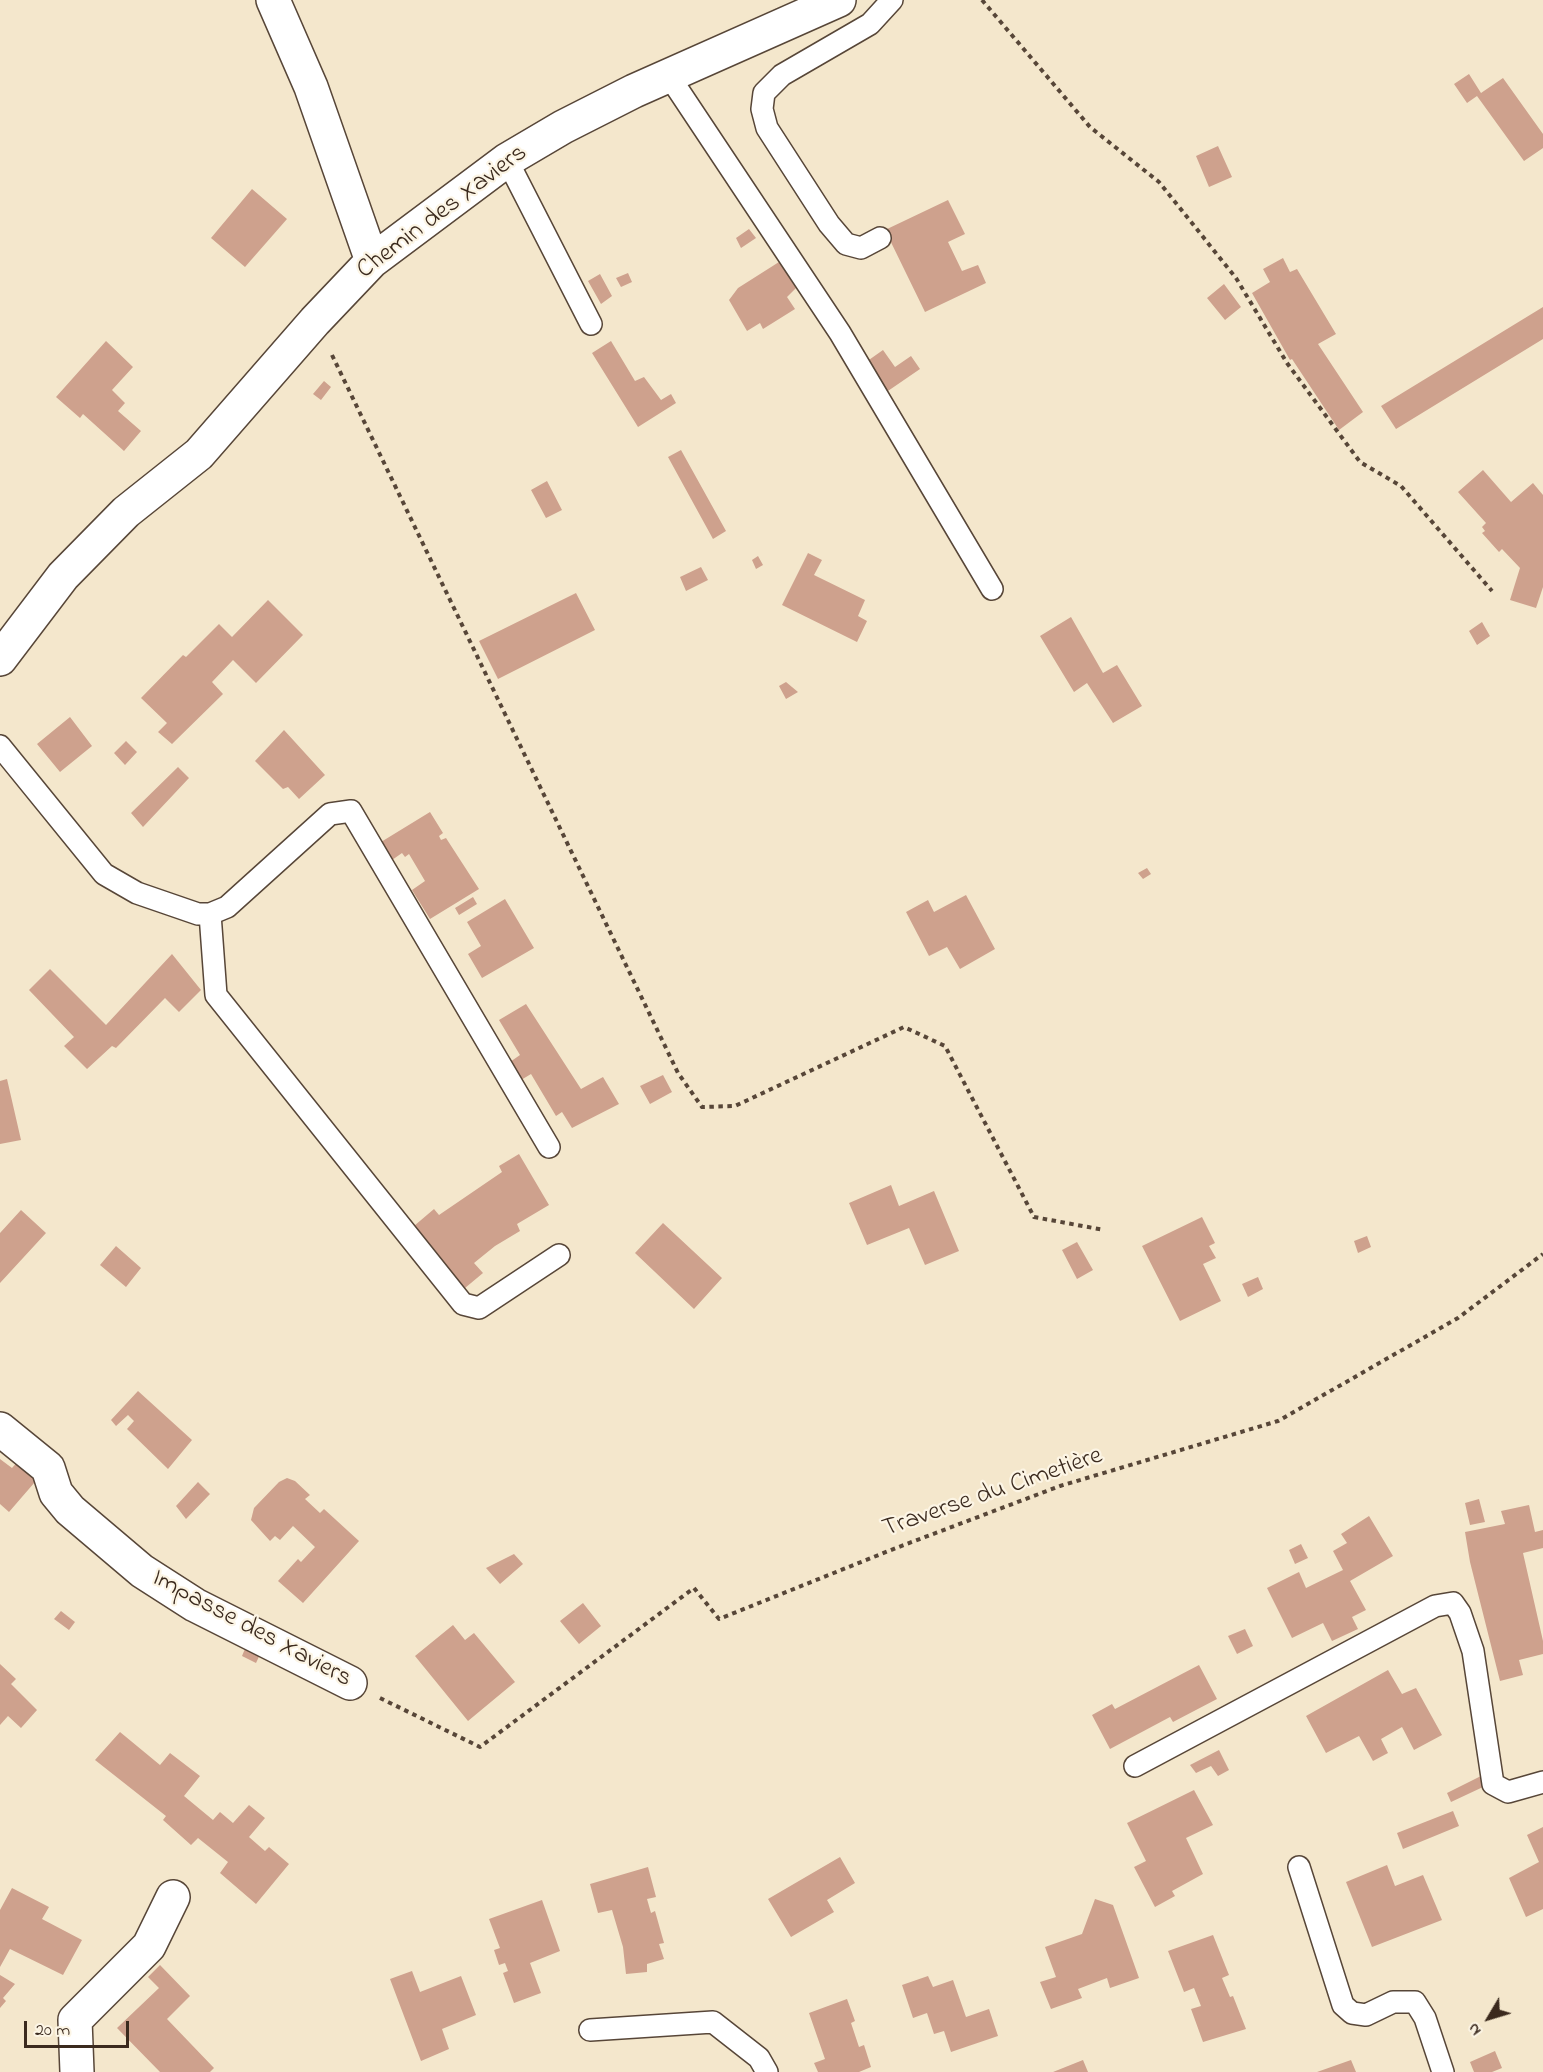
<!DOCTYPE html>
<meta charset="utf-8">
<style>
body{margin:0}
#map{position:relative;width:1543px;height:2072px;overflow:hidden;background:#f4e7cc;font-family:"Indie Flower",sans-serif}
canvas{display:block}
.north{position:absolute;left:1459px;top:1988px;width:60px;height:60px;-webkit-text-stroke:4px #fcf5e5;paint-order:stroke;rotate:232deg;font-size:16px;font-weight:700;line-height:24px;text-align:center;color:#3b2a1e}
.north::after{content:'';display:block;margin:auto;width:21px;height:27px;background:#3b2a1e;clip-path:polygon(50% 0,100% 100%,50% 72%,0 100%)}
.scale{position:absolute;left:24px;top:2021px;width:105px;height:27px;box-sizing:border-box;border:3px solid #3b2a1e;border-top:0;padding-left:8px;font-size:18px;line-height:21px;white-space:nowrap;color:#3b2a1e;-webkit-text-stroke:4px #fcf5e5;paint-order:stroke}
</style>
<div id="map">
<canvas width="1543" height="2072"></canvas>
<div class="north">N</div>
<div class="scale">20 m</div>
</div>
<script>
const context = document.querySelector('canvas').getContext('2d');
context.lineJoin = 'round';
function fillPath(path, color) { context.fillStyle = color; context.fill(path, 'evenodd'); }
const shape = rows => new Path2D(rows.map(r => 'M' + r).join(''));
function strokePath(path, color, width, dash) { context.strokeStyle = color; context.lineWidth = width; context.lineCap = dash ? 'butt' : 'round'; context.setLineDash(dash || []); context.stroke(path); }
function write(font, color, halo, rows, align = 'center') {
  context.font = font + ' "Indie Flower",sans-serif'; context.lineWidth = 4.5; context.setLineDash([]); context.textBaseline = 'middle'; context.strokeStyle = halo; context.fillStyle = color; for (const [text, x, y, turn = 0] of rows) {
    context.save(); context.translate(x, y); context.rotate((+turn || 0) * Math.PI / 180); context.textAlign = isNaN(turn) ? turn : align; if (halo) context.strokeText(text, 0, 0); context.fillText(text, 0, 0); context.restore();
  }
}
const building = shape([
 [1469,74,1481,93,1503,78,1543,134,1543,148,1524,161,1477,96,1467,103,1454,84],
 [1218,146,1232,177,1209,187,1196,156],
 [252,189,287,219,245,267,211,238],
 [948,200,965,234,948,242,962,271,978,265,986,283,925,312,885,230],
 [749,229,756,238,741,248,736,238],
 [1283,258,1290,272,1297,269,1336,334,1318,344,1363,412,1339,430,1292,359,1290,360,1252,293,1270,282,1263,269],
 [779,262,796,288,787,297,795,309,763,329,760,323,747,331,729,300,738,288],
 [628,273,632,282,621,287,616,278],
 [600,274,612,296,601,304,588,281],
 [1224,284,1241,307,1225,320,1207,298],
 [1543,307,1543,339,1396,429,1381,406],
 [106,341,133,367,112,390,125,403,118,411,141,431,124,451,83,414,80,418,56,397],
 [611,341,635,381,644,377,661,400,671,394,676,403,638,427,592,353],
 [883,350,895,367,911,356,920,369,885,393,866,362],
 [324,381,331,387,321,400,313,394],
 [681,450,726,531,713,539,668,457],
 [1483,470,1511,502,1533,483,1543,495,1543,587,1536,608,1510,600,1520,568,1502,549,1499,552,1482,533,1485,531,1482,527,1486,523,1458,492],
 [547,481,562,510,546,518,531,490],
 [808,553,822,560,814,575,865,600,858,616,867,621,857,642,782,605],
 [758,556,763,565,756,569,752,560],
 [701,567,708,580,686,591,680,577],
 [576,593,595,630,498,679,479,641],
 [268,600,303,635,256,683,233,660,212,682,223,694,172,744,158,732,167,723,141,698,183,655,186,657,219,624,232,637],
 [1071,617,1103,673,1117,665,1142,706,1113,723,1087,683,1074,692,1040,636],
 [1482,622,1490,636,1477,645,1469,631],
 [786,682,798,692,786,699,779,686],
 [70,717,92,746,60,772,37,744],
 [284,730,325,775,299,799,288,787,283,789,255,761],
 [126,741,137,752,125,765,114,753],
 [178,767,189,778,143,827,131,813],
 [430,812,443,833,439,836,441,840,446,838,479,889,430,919,412,890,425,881,409,854,405,857,402,853,392,860,381,842],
 [1147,868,1151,874,1143,879,1138,873],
 [966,895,995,949,960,969,947,947,929,956,906,912,928,900,934,912],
 [473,897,477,904,459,915,455,908],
 [505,899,534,948,482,978,468,954,481,946,467,922],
 [172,954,201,990,179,1012,165,998,116,1048,112,1046,87,1069,64,1046,74,1037,29,990,50,969,106,1025],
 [526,1004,581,1089,603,1077,619,1104,572,1128,562,1112,556,1116,531,1074,521,1080,510,1062,520,1055,499,1020],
 [663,1075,672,1092,650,1104,640,1086],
 [7,1079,21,1140,0,1144,0,1081],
 [519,1154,549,1205,517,1224,520,1231,495,1246,474,1263,483,1273,465,1288,414,1226,434,1209,439,1215,502,1172,499,1166],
 [891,1185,899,1206,934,1191,959,1251,925,1265,909,1228,867,1245,849,1203],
 [21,1210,46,1233,0,1283,0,1233],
 [1202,1217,1215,1243,1209,1246,1216,1258,1203,1264,1221,1301,1180,1321,1142,1246],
 [663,1223,722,1278,694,1309,635,1253],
 [1367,1236,1371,1247,1358,1253,1354,1241],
 [1077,1242,1093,1270,1077,1279,1062,1250],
 [116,1246,141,1268,126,1287,100,1265],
 [1258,1277,1263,1289,1248,1297,1242,1284],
 [138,1391,192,1440,168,1469,127,1429,134,1421,128,1415,116,1426,111,1420],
 [0,1459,12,1468,20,1459,41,1475,9,1512,0,1504],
 [287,1478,295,1481,310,1495,305,1499,320,1513,324,1509,359,1541,303,1603,278,1581,298,1559,301,1562,315,1547,293,1526,280,1540,275,1536,270,1541,251,1520,254,1508,279,1482],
 [198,1482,210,1494,186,1519,176,1506],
 [1479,1499,1485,1522,1470,1525,1465,1503],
 [1529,1505,1535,1532,1543,1530,1543,1548,1523,1553,1543,1641,1543,1654,1519,1660,1523,1675,1500,1681,1470,1562,1465,1532,1505,1524,1501,1511],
 [1369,1516,1393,1556,1350,1581,1366,1610,1352,1617,1358,1629,1332,1641,1323,1623,1292,1638,1267,1588,1299,1572,1306,1588,1343,1570,1333,1551,1347,1543,1341,1534],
 [1301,1544,1308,1558,1295,1564,1289,1550],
 [514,1554,523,1564,500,1584,486,1568],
 [583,1603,601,1626,579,1644,560,1621],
 [61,1611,75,1622,69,1630,54,1619],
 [453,1625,465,1640,474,1633,515,1682,468,1721,415,1656],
 [1245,1629,1253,1646,1237,1654,1228,1636],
 [249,1639,264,1646,256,1663,242,1656],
 [0,1664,16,1679,11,1684,37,1710,21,1728,8,1716,0,1725],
 [1199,1665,1217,1699,1173,1722,1170,1717,1110,1749,1092,1715,1112,1704,1115,1709],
 [1388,1670,1402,1694,1416,1688,1442,1735,1414,1750,1402,1727,1381,1739,1388,1753,1373,1761,1359,1736,1326,1753,1306,1716],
 [120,1732,160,1765,170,1753,200,1776,184,1796,213,1820,220,1812,233,1823,249,1805,265,1818,249,1837,265,1851,269,1847,289,1864,256,1904,220,1873,228,1862,198,1838,191,1845,163,1820,166,1816,95,1760],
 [1219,1750,1229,1770,1218,1776,1211,1766,1196,1773,1190,1765],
 [1481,1776,1483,1787,1451,1802,1447,1793],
 [1194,1790,1213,1825,1186,1838,1203,1874,1172,1891,1175,1896,1155,1907,1134,1867,1146,1861,1127,1823],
 [1453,1811,1459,1826,1403,1849,1397,1833],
 [1543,1827,1543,1909,1526,1917,1509,1878,1539,1862,1527,1835],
 [840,1857,855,1883,827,1900,834,1912,791,1937,768,1899],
 [1387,1865,1395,1886,1423,1875,1442,1920,1372,1947,1346,1882],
 [648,1867,656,1897,647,1899,651,1913,655,1911,664,1943,659,1944,664,1959,647,1964,647,1972,626,1974,623,1947,612,1910,598,1913,590,1884],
 [12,1888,49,1907,42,1919,82,1940,63,1975,10,1949,0,1967,0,1910],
 [1095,1899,1113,1905,1139,1978,1110,1988,1107,1978,1078,1989,1082,1998,1051,2009,1040,1982,1056,1977,1045,1947,1082,1934],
 [542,1900,560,1951,530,1963,541,1993,514,2003,503,1973,508,1971,505,1963,499,1965,494,1950,500,1948,489,1919],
 [1213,1935,1229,1975,1222,1978,1230,1997,1233,1996,1246,2029,1203,2042,1191,2009,1201,2006,1194,1988,1184,1992,1168,1951],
 [160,1965,190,1996,167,2019,214,2068,210,2072,160,2072,117,2028,159,1988,148,1977],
 [412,1971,420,1992,461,1976,476,2015,442,2029,449,2049,421,2061,390,1979],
 [0,1975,15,1984,3,1998,6,2001,0,2008],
 [928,1976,933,1987,953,1980,966,2017,989,2009,998,2036,951,2052,944,2031,934,2034,927,2013,913,2018,902,1985],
 [847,1999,855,2021,851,2023,859,2047,864,2045,871,2067,859,2072,818,2072,814,2063,825,2059,809,2013],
 [1495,2051,1502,2068,1492,2072,1474,2072,1470,2062],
 [1083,2060,1088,2072,1053,2072],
 [1351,2060,1356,2072,1317,2072]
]);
const path = shape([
 [982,0,1090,127,1159,182,1236,278,1287,363,1360,462,1401,486,1492,591],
 [332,355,678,1073,702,1107,735,1106,904,1027,945,1046,1034,1217,1104,1230],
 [380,1698,480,1747,694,1588,719,1619,896,1548,1060,1486,1278,1421,1458,1318,1543,1254]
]);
const lane = shape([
 [669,76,840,333,992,589],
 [507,160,591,324],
 [880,238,861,248,846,244,829,224,767,128,762,109,764,93,782,75,870,24,892,0],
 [0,746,104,874,137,893,198,914,210,914,227,907,330,814,351,811,549,1147],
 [210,914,216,995,463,1304,479,1308,559,1255],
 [1135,1766,1435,1606,1453,1603,1460,1613,1473,1651,1493,1784,1508,1792,1543,1782],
 [1299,1867,1343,2005,1352,2013,1366,2015,1393,2002,1415,2002,1425,2018,1443,2072],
 [590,2030,713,2022,759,2058,767,2072]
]);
const street = shape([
 [273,0,311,87,372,261],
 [0,659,63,576,126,512,199,454,315,321,372,261,507,160,563,127,634,91,839,0],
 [0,1429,48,1468,56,1493,70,1510,142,1571,195,1605,350,1683],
 [77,2072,75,2020,149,1946,173,1897]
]);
const streetNames = [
 ["Chemin des Xaviers",443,213,-37],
 ["Traverse du Cimetière",993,1494,-19],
 ["Impasse des Xaviers",251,1630,28]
];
fillPath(building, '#cea18d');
strokePath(lane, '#574638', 24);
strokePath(street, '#574638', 36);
strokePath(path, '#574638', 4, [4.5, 4.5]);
strokePath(lane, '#fff', 21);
strokePath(street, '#fff', 33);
write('26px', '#3b2a1e', '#fcf5e5', streetNames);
</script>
